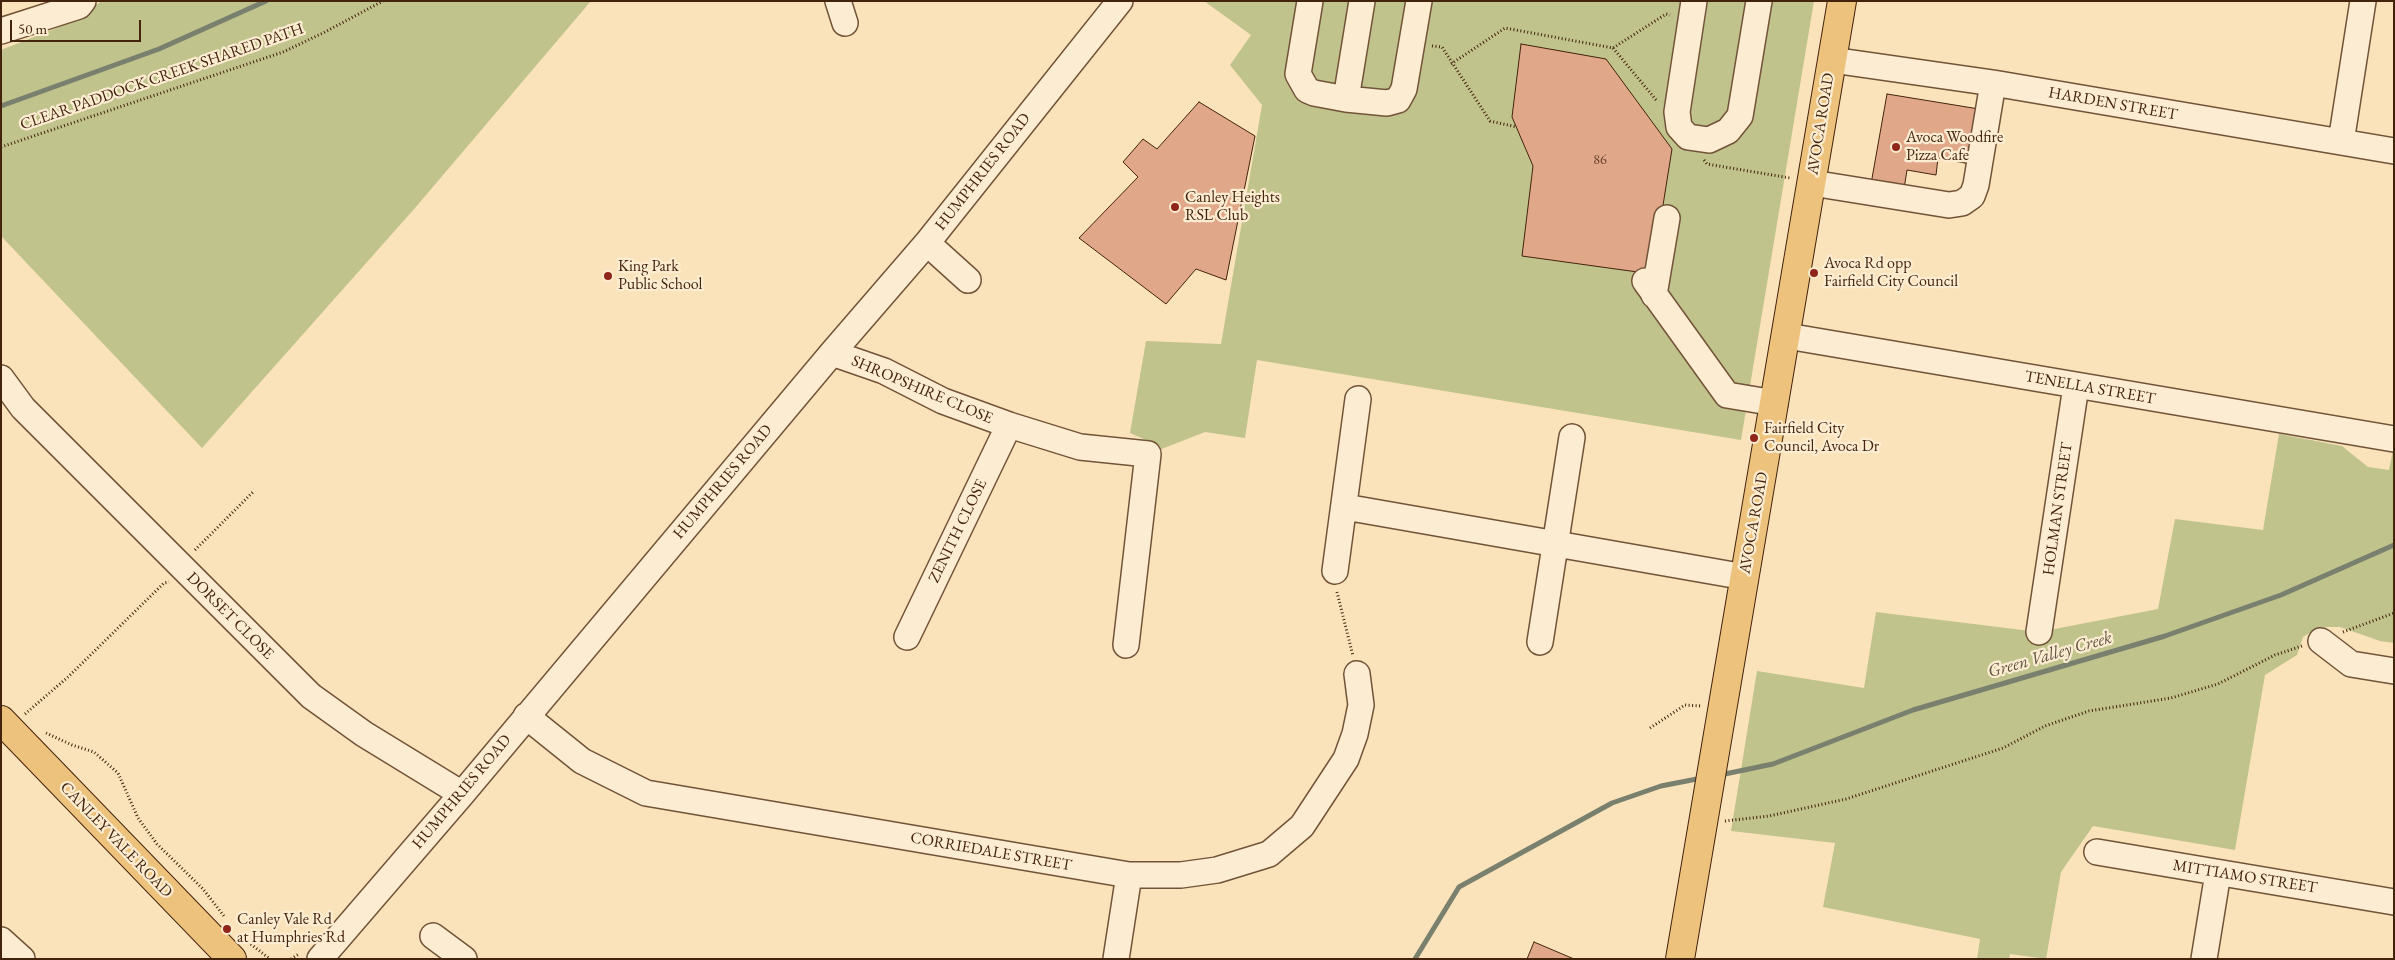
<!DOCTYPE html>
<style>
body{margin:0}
#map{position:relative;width:2395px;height:960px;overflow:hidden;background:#fae3ba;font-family:"EB Garamond",serif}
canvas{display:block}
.frame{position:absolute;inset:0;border:2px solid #44230d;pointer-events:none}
.scale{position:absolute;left:10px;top:20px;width:131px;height:22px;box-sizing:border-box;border:2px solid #44230d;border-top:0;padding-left:6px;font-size:15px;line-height:18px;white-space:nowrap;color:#44230d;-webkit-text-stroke:4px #fcedd2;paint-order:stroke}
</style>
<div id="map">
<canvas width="2395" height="960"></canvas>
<div class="frame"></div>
<div class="scale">50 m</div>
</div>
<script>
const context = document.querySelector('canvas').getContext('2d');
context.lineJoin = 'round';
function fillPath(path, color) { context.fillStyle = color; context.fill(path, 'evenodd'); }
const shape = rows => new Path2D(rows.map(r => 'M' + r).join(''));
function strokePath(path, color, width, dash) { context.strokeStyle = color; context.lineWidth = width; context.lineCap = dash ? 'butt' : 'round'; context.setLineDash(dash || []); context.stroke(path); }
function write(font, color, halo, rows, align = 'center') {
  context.font = font + ' "EB Garamond",serif'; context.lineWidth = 4.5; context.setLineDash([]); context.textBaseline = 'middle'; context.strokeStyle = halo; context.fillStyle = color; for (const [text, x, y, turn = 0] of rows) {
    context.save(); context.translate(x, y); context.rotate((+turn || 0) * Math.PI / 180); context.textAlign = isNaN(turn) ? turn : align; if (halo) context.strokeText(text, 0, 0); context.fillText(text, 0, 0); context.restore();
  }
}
const green = shape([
 [102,1,591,1,415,208,202,448,1,236,1,50,59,27],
 [1204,1,1814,1,1741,440,1257,360,1245,438,1205,432,1159,450,1148,441,1130,433,1146,341,1221,344,1262,105,1230,65,1251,35],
 [2279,434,2342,446,2368,467,2389,470,2394,445,2394,643,2380,641,2340,627,2319,627,2303,637,2297,655,2265,675,2235,850,2093,826,2061,872,2046,959,2010,954,2009,959,1977,959,1980,939,1823,907,1835,843,1731,831,1757,671,1864,688,1876,612,2039,632,2158,609,2175,519,2263,530]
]);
const stream = shape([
 [1,106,159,49,266,1],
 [1720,775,1773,764,1913,710,2165,636,2281,595,2394,545],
 [1415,959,1459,887,1612,803,1661,786,1702,778]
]);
const building = shape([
 [1521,44,1606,59,1672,149,1652,274,1522,256,1533,166,1512,117,1521,44],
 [1887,94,1979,109,1970,164,1938,158,1936,175,1907,170,1904,189,1871,184,1887,94],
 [1199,102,1255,136,1226,280,1196,269,1166,304,1079,238,1138,177,1123,162,1143,139,1157,149,1199,102],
 [1534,942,1574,959,1527,959,1534,942]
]);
const path = shape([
 [1432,46,1442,47,1490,121,1517,127],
 [1613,48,1657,101],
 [1451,64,1505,28,1613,48,1666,14,1670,15],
 [1,147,283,52,323,33,383,1],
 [1704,160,1707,164,1790,178],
 [195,550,253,492],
 [1337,592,1353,656],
 [2343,632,2394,613],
 [25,714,68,677,164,583,169,582],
 [1650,728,1685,705,1702,706],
 [46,733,72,745,94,752,118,773,138,818,157,844,203,889,224,916],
 [1725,821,1769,816,1846,799,2003,748,2045,726,2089,711,2171,698,2218,684,2275,655,2302,646],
 [248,942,270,959],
 [291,959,299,954]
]);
const minor = shape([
 [838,1,845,23],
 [1310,1,1298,74,1307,90,1314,93,1346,99,1387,103,1398,100,1404,89,1419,1],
 [1694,1,1677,112,1679,127,1688,137,1709,140,1728,131,1740,116,1759,1],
 [1,31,79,6,83,1],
 [1832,60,1993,83,2394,151],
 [1346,99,1362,1],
 [2341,142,2363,1],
 [1812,183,1949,205,1962,203,1972,196,1976,185,1993,83],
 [927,243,968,280],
 [1645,281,1727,395,1775,403],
 [1654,295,1667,218],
 [1787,336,2394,439],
 [832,353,884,371,943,401,1009,425,1080,447,1148,454,1126,645],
 [1,378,23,408,311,696,364,734,462,794],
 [1345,507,1745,577],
 [1335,571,1358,399],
 [2039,632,2076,386],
 [907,637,1009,425],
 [2321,641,2351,664,2394,671],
 [1540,642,1572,437],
 [526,716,582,761,646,793,1129,875,1181,875,1217,870,1269,854,1302,826,1346,759,1355,734,1361,705,1357,674],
 [2097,852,2394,902],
 [433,936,464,959],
 [1,940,22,959],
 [320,959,462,794,832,353,927,243,1120,1],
 [1116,959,1129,875],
 [2204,959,2218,873]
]);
const major = shape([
 [1,720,232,959],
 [1680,959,1842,1]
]);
const markers = [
 [1896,147,5,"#8f2418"],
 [1175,207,5,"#8f2418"],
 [1814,273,5,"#8f2418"],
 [608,276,5,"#8f2418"],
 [1754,438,5,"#8f2418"],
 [227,929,5,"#8f2418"]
];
const numberNames = [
 ["86",1600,160]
];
const streetNames = [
 ["CLEAR PADDOCK CREEK SHARED PATH",162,77,-19],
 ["HARDEN STREET",2113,104,10],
 ["AVOCA ROAD",1821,124,-81],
 ["HUMPHRIES ROAD",983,172,-52],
 ["TENELLA STREET",2090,388,10],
 ["SHROPSHIRE CLOSE",922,390,23],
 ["HUMPHRIES ROAD",723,482,-50],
 ["HOLMAN STREET",2058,509,-82],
 ["AVOCA ROAD",1754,523,-80],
 ["ZENITH CLOSE",958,531,-64],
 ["DORSET CLOSE",230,616,45],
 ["HUMPHRIES ROAD",462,792,-50],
 ["CANLEY VALE ROAD",116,840,46],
 ["CORRIEDALE STREET",991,852,10],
 ["MITTIAMO STREET",2245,877,9]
];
const poiNames = [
 ["Avoca Woodfire",1906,138],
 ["Pizza Cafe",1906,156],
 ["Canley Heights",1185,198],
 ["RSL Club",1185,216],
 ["Avoca Rd opp",1824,264],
 ["Fairfield City Council",1824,282],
 ["King Park",618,267],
 ["Public School",618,285],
 ["Fairfield City",1764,429],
 ["Council, Avoca Dr",1764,447],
 ["Canley Vale Rd",237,920],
 ["at Humphries Rd",237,938]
];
const waterNames = [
 ["Green Valley Creek",2050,655,-16]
];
fillPath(green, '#c1c38d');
strokePath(stream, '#7a806e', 5);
fillPath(building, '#e0a888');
strokePath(building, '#44230d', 1);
strokePath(minor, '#725338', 28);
strokePath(major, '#44230d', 30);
strokePath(path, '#44230d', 3, [1, 2.5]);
strokePath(minor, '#fcedd2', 25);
strokePath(major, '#edc27d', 28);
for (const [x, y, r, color] of markers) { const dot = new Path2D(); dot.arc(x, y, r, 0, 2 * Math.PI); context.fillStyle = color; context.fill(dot); strokePath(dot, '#fcedd2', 2); }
write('14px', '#6b442c', null, numberNames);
write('16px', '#44230d', '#fcedd2', streetNames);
write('16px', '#44230d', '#fcedd2', poiNames, 'left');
write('italic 18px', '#5f523e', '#fcedd2', waterNames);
</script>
